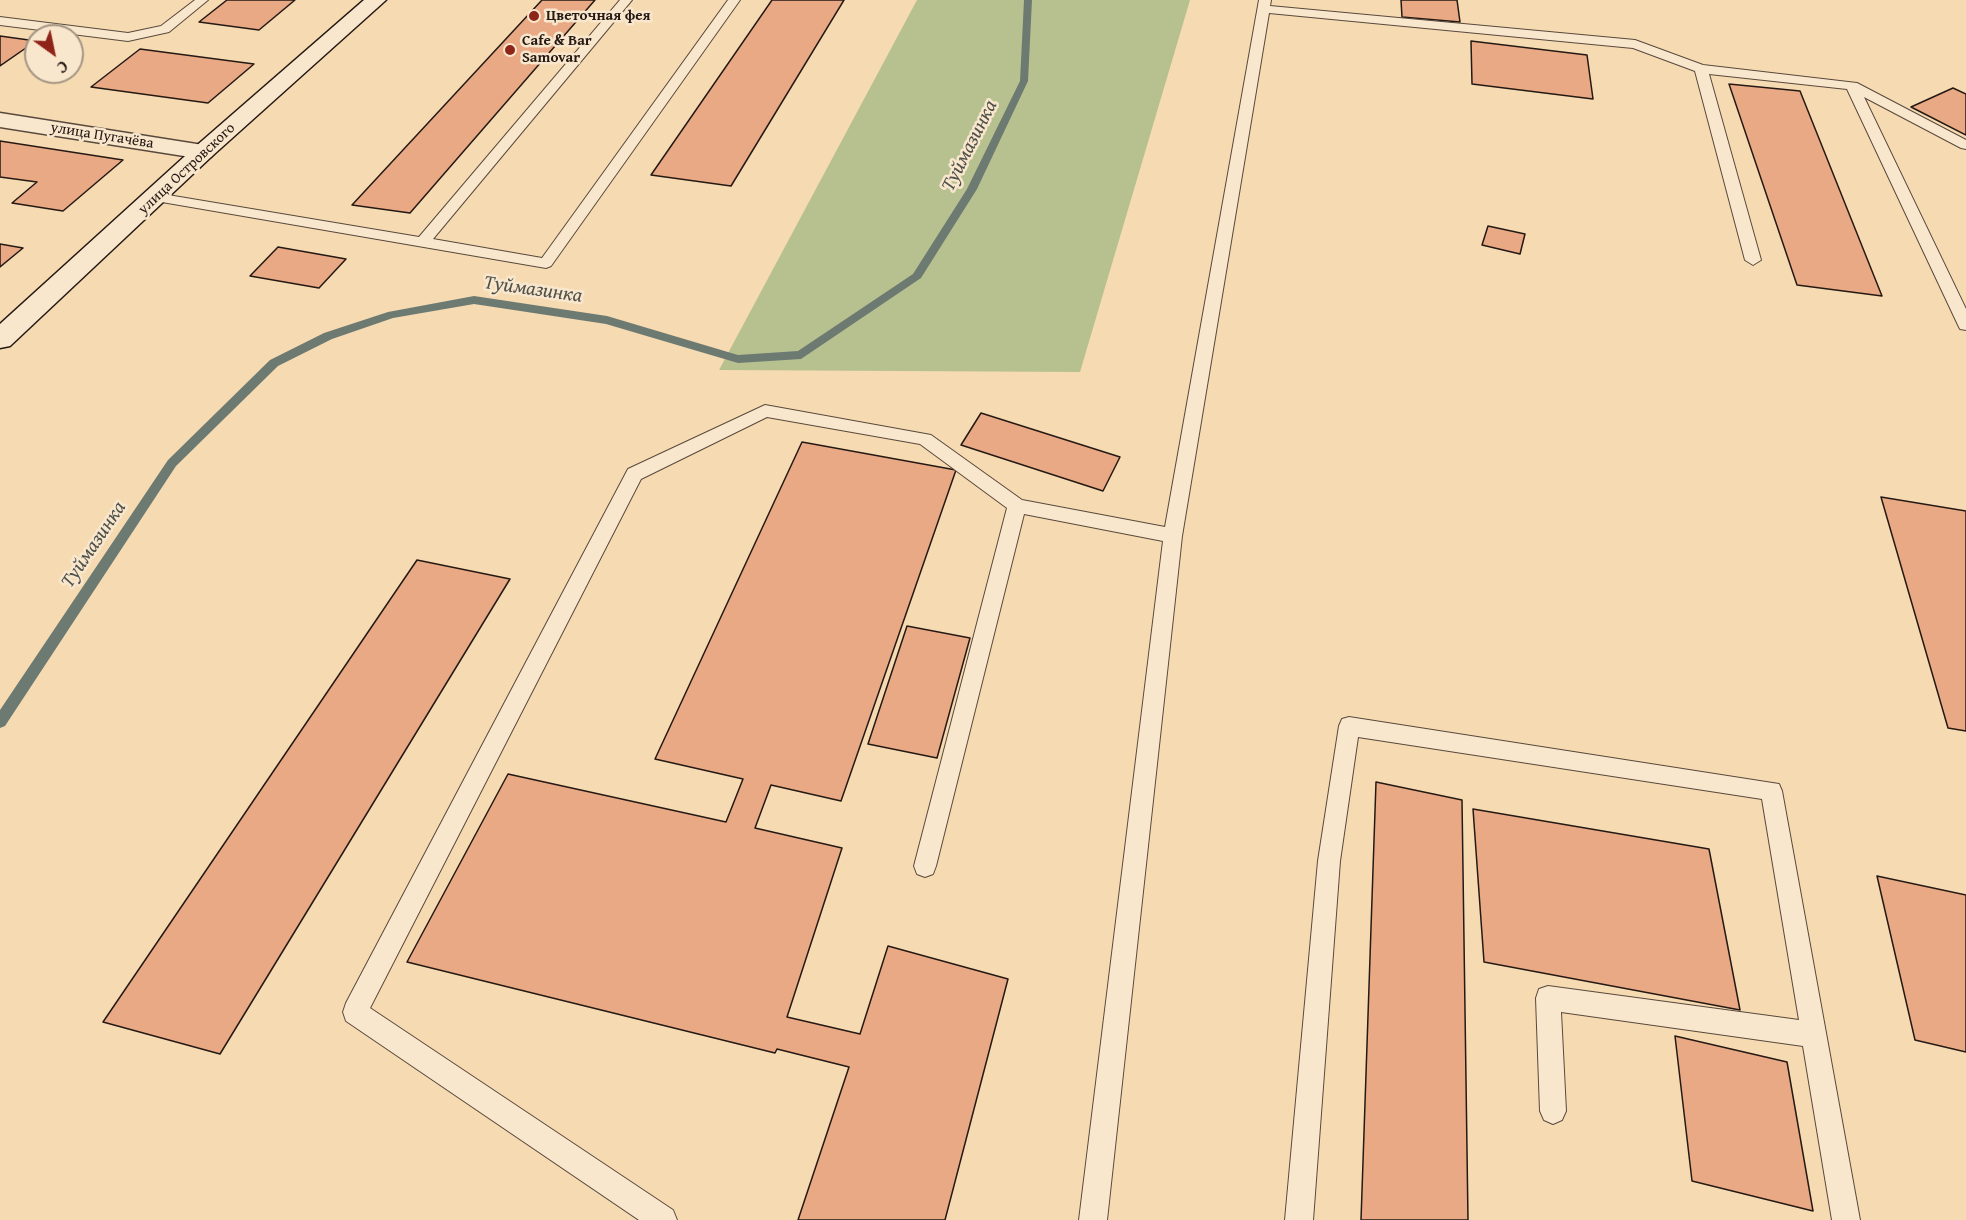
<!DOCTYPE html>
<meta charset="utf-8">
<style>
body{margin:0}
#map{position:relative;width:1966px;height:1220px;overflow:hidden;background:#f6dab2;font-family:"Gentium Book Plus",serif}
canvas{display:block}
.north{position:absolute;left:24px;top:24px;width:60px;height:60px;box-sizing:border-box;background:#f9e7cd;border:2px solid #a49583;border-radius:50%;rotate:147deg;font-size:16px;font-weight:700;line-height:24px;text-align:center;color:#251914}
.north::after{content:'';display:block;margin:auto;width:21px;height:27px;background:#8f2418;clip-path:polygon(50% 0,100% 100%,50% 72%,0 100%)}
</style>
<div id="map">
<canvas width="1966" height="1220"></canvas>
<div class="north">С</div>
</div>
<script>
const context = document.querySelector('canvas').getContext('2d');
context.lineJoin = 'round';
function fillPath(path, color) { context.fillStyle = color; context.fill(path, 'evenodd'); }
const shape = rows => new Path2D(rows.map(r => 'M' + r).join(''));
function strokePath(path, color, width, dash) { context.strokeStyle = color; context.lineWidth = width; context.lineCap = dash ? 'butt' : 'round'; context.setLineDash(dash || []); context.stroke(path); }
function write(font, color, halo, rows, align = 'center') {
  context.font = font + ' "Gentium Book Plus",serif'; context.lineWidth = 5; context.setLineDash([]); context.textBaseline = 'middle'; context.strokeStyle = halo; context.fillStyle = color; for (const [text, x, y, turn = 0] of rows) {
    context.save(); context.translate(x, y); context.rotate((+turn || 0) * Math.PI / 180); context.textAlign = isNaN(turn) ? turn : align; if (halo) context.strokeText(text, 0, 0); context.fillText(text, 0, 0); context.restore();
  }
}
const green = shape([
 [917,0,1190,0,1080,372,719,370]
]);
const stream = shape([
 [1024,0,1032,0,1028,81,977,189,921,278,801,359,738,363,606,324,474,304,393,318,332,339,278,366,176,466,5,726,0,728,0,710,168,460,270,360,324,333,388,312,474,296,607,316,738,355,798,351,913,274,967,189,1020,81,1024,0]
]);
const building = shape([
 [227,0,295,0,259,30,199,22,227,0],
 [542,0,595,0,410,213,352,205,542,0],
 [772,0,844,0,731,186,651,175,772,0],
 [1401,0,1457,0,1460,22,1402,17,1401,0],
 [0,36,36,41,0,66,0,36],
 [1471,41,1587,55,1593,99,1472,84,1471,41],
 [140,49,254,64,208,103,91,87,140,49],
 [1729,84,1800,91,1882,296,1797,285,1729,84],
 [1953,88,1966,94,1966,135,1911,107,1953,88],
 [0,141,123,160,63,211,12,203,37,182,0,177,0,141],
 [1488,226,1525,234,1520,254,1482,245,1488,226],
 [0,244,23,248,0,267,0,244],
 [278,247,346,259,319,288,250,276,278,247],
 [981,413,1120,457,1103,491,961,445,981,413],
 [802,442,956,470,841,801,771,785,755,828,842,848,787,1017,860,1034,888,946,1008,979,945,1220,798,1220,849,1067,777,1049,775,1053,407,962,508,774,726,822,743,779,655,759,802,442],
 [1881,497,1966,511,1966,731,1948,728,1881,497],
 [417,560,510,579,220,1054,103,1022,417,560],
 [907,626,970,638,937,758,868,744,907,626],
 [1376,782,1462,800,1468,1220,1361,1220,1376,782],
 [1473,809,1709,849,1740,1010,1484,962,1473,809],
 [1877,876,1966,895,1966,1052,1915,1040,1877,876],
 [1675,1036,1787,1062,1813,1211,1692,1181,1675,1036]
]);
const service = shape([
 [195,0,208,0,169,32,128,41,0,25,0,17,128,33,161,26,195,0],
 [620,0,632,0,433,239,542,258,728,0,740,0,551,266,546,268,156,201,149,197,156,193,419,237,620,0],
 [1259,0,1271,0,1270,6,1635,40,1703,65,1857,83,1966,140,1966,149,1961,148,1864,97,1966,309,1966,330,1960,329,1958,325,1847,89,1709,74,1761,260,1753,265,1745,260,1695,71,1633,48,1269,13,1182,536,1107,1220,1079,1220,1163,541,1024,514,936,866,933,874,925,877,917,874,914,866,1007,508,920,444,767,417,641,479,370,1008,673,1210,677,1220,639,1220,346,1021,343,1012,346,1003,628,469,765,405,931,435,1022,500,1165,527,1259,0],
 [1349,717,1779,784,1782,791,1860,1220,1832,1220,1803,1046,1561,1012,1566,1111,1562,1120,1553,1124,1544,1120,1540,1111,1536,998,1539,989,1548,986,1799,1020,1762,799,1358,737,1340,861,1313,1220,1285,1220,1318,861,1339,726,1342,719,1349,717]
]);
const minor = shape([
 [0,113,203,145,211,147,215,152,211,157,203,159,0,127,0,113]
]);
const secondary = shape([
 [364,0,386,0,211,157,10,346,0,348,0,324,195,147,364,0]
]);
const markers = [
 [534,16,6,"#8f2418"],
 [510,50,6,"#8f2418"]
];
const farPoinames = [
 ["Цветочная фея",546,16],
 ["Cafe & Bar",522,41],
 ["Samovar",522,58]
];
const farStreetnames = [
 ["улица Пугачёва",102,136,9],
 ["улица Островского",187,169,-43]
];
const waterNames = [
 ["Туймазинка",970,146,-63],
 ["Туймазинка",533,290,8],
 ["Туймазинка",94,545,-56]
];
fillPath(green, '#b7c190');
fillPath(stream, '#6d7a72');
fillPath(building, '#e8a984');
strokePath(building, '#251914', 1.5);
strokePath(service, '#59493c', 2);
strokePath(minor, '#59493c', 3);
strokePath(secondary, '#251914', 3);
fillPath(service, '#f9e7cd');
fillPath(minor, '#f9e7cd');
fillPath(secondary, '#f9e7cd');
for (const [x, y, r, color] of markers) { const dot = new Path2D(); dot.arc(x, y, r, 0, 2 * Math.PI); context.fillStyle = color; context.fill(dot); strokePath(dot, '#f9e7cd', 2); }
write('bold 15px', '#251914', '#f9e7cd', farPoinames, 'left');
write('15px', '#251914', '#f9e7cd', farStreetnames);
write('italic 20px', '#4f514b', '#f9e7cd', waterNames);
</script>
